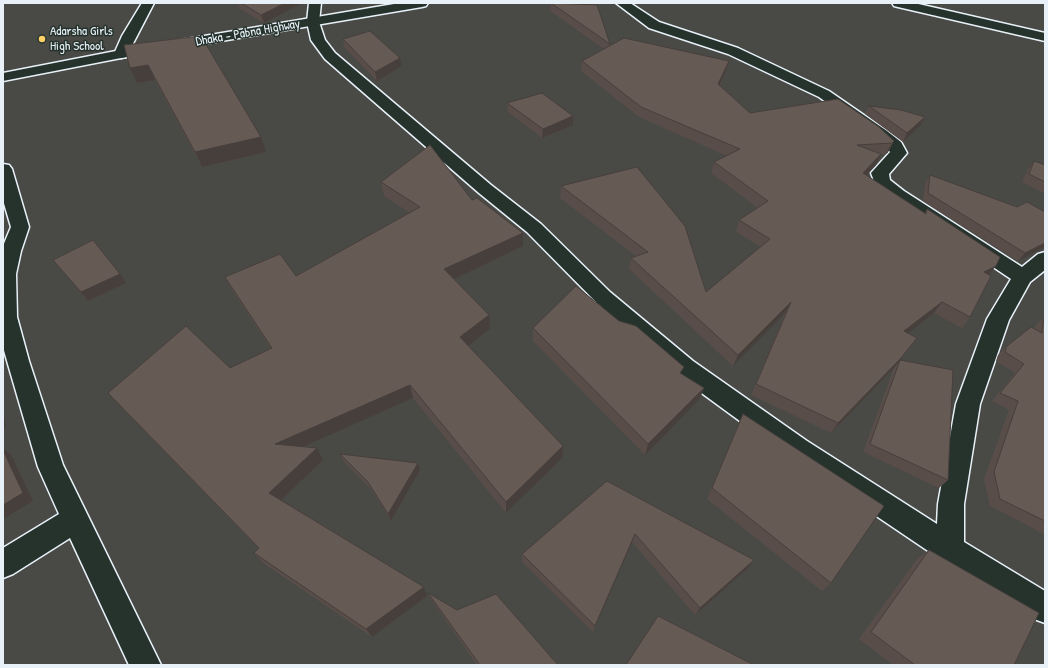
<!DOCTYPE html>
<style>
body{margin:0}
#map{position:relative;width:1048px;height:668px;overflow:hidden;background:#393f39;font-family:"Patrick Hand",sans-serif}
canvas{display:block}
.frame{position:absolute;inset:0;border:4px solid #e8f1f8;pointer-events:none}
</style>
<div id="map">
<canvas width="1048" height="668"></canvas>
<div class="frame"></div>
</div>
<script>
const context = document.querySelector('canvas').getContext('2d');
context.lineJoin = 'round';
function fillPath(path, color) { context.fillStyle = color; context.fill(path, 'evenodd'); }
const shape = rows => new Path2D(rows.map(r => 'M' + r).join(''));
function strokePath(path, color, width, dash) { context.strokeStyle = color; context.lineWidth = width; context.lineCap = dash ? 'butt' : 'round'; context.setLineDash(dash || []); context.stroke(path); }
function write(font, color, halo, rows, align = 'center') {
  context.font = font + ' "Patrick Hand",sans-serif'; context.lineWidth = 3; context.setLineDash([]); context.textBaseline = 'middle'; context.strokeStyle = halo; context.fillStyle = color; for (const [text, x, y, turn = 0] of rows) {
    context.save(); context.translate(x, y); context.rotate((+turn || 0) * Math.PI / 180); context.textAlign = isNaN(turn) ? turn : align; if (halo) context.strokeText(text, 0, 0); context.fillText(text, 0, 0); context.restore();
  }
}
const built = shape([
 [3,3,1045,3,1045,665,3,665]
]);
const minor = shape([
 [142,3,154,3,126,57,121,58,116,57,114,54,122,36,142,3],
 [309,3,321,3,319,22,325,40,335,53,491,185,541,224,610,292,693,361,807,441,937,524,938,504,956,404,987,319,1011,279,892,199,876,186,871,173,890,152,888,149,875,137,819,97,728,54,649,28,616,3,630,3,659,22,738,48,829,91,887,131,901,142,907,153,889,174,890,180,904,191,1022,267,1038,254,1045,252,1045,270,1030,282,1009,320,980,404,964,504,964,542,1045,591,1045,623,1034,619,940,559,789,457,677,375,596,302,527,232,479,193,325,59,311,40,307,22,309,3],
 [3,164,9,165,12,169,29,227,21,251,16,274,17,317,29,361,63,465,161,665,129,665,70,538,13,574,3,578,3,548,59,514,38,467,3,347,3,246,11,227,3,200,3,164]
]);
const major = shape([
 [892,3,914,3,1045,33,1045,41,898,7,894,6,892,3]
]);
const highway = shape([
 [400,3,428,3,426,6,422,7,121,58,3,81,3,73,121,50,400,3]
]);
const wall = shape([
 [238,3,302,3,264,23,240,9],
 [551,3,610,44,610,46,729,61,726,71,720,85,750,113,894,141,888,152,886,154,881,154,876,165,866,175,925,213,927,209,989,275,970,317,962,328,934,313,908,333,909,349,900,360,948,480,939,488,863,452,894,368,899,361,893,369,831,433,751,395,785,313,733,366,629,269,631,258,636,256,560,198,561,186,706,292,761,247,736,232,739,220,758,208,711,173,714,162,727,156,639,117,581,71,582,61,604,49,550,11],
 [343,39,400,58,402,66,377,81,344,47],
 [124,45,266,152,202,167,155,80,137,83,130,68],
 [507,103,573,125,542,138,508,112],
 [869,106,920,126,903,142,865,114],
 [1034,161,1045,165,1045,194,1022,182,1028,169],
 [930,175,1017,207,1045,212,1045,247,1018,261,923,201,925,184],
 [381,182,472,200,523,246,454,279,489,315,490,329,468,346,563,446,562,458,506,513,413,398,303,446,323,460,281,500,424,587,427,596,372,637,263,563,254,553,258,548,120,406,108,393,230,368,271,349,232,290,225,277,296,276,410,213,384,196],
 [53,260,126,283,88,301],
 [1045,316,1045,533,1044,534,990,506,984,479,1009,410,992,401,1015,373,996,361,998,355,1007,346,1035,329,1035,326],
 [533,328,681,374,704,388,699,400,645,455,533,341],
 [743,414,831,583,822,591,707,499,738,425],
 [340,454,418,463,420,470,391,521,371,489,344,462],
 [607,481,754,560,748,568,695,615,632,542,593,632,522,562,522,554],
 [929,550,1014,665,893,665,859,639,917,559],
 [428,593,457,610,558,665,477,665,430,598]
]);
const shadedWall = shape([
 [285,3,302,3,264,23,261,15],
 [400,58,402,66,377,81,375,72],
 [729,61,726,71,715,94,718,84],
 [148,65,155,80,137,83,130,68],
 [573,116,573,125,542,138,543,129],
 [925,117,920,126,903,142,907,133],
 [261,137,266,152,202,167,195,152],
 [894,141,888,152,886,154,892,143],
 [881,154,876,165,858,184,863,173],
 [523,233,523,246,446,283,444,269],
 [1045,243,1045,247,1018,261,1025,253],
 [996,266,987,277,984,272],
 [120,274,126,283,88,301,81,292],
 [791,302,785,313,733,366,738,355],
 [942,302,934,313,897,342,904,331],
 [489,315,490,329,462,351,460,337],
 [917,338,893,369,831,433,838,423],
 [410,385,413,398,282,456,275,444],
 [704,388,699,400,645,455,648,444],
 [3,410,6,427,3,428],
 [563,446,562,458,506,513,506,502],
 [3,448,11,455,33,501,3,519],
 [317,448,323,460,277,504,269,493],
 [418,463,420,470,391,521,388,514],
 [635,534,632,542,593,632,595,626],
 [754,560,748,568,695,615,700,608],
 [424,587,427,596,372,637,366,629]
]);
const building = shape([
 [241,3,285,3,261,15,241,3],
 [551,3,597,5,610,44,551,3],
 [370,31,400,58,375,72,343,39,370,31],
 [201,36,261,137,195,152,148,65,130,68,124,45,201,36],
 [624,38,729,61,718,84,750,113,838,99,879,127,894,141,892,143,857,145,881,154,863,173,926,214,927,209,1000,257,996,266,984,272,991,276,970,317,942,302,904,331,917,338,901,358,838,423,756,384,791,302,738,355,631,258,648,252,561,186,637,167,685,226,706,292,770,239,739,220,768,201,714,162,740,149,641,107,582,61,624,38],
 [542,93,573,116,543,129,507,103,542,93],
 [869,106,901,110,925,117,907,133,869,106],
 [430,145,472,200,477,198,523,233,444,269,489,315,460,337,563,446,506,502,410,385,275,444,317,448,269,493,424,587,366,629,254,553,259,548,108,393,186,326,230,368,272,348,225,277,280,254,296,276,420,207,381,182,430,145],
 [1034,161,1045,165,1045,182,1029,174,1034,161],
 [930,175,1017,207,1027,202,1045,212,1045,243,1025,253,928,193,930,175],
 [93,240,120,274,81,292,53,260,93,240],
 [576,286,619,321,636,326,684,367,680,373,704,388,648,444,533,328,576,286],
 [1045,316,1045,521,1000,499,994,472,1018,401,1000,393,1024,364,1005,352,1007,346,1031,327,1042,333,1044,317,1045,316],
 [900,360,953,370,948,480,870,444,900,360],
 [743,414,884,506,831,583,712,488,743,414],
 [3,450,23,493,3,505,3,450],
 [340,454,418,463,388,514,368,482,340,454],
 [607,481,754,560,700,608,635,534,595,626,522,554,607,481],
 [929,550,1039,613,1014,665,915,665,871,632,929,550],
 [428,593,457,610,496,594,558,665,480,665,428,593],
 [658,616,754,665,626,665,658,616]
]);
const markers = [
 [42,39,4,"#ffd166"]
];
const farPoinames = [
 ["Adarsha Girls",50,32],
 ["High School",50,47]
];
const farStreetnames = [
 ["Dhaka - Pabna Highway",248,33,-10]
];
fillPath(built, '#494a45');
strokePath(minor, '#e8f1f8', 3);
strokePath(major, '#e8f1f8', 3);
strokePath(highway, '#e8f1f8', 3);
fillPath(minor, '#26332d');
fillPath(major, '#26332d');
fillPath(highway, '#26332d');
fillPath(wall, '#584d49');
fillPath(shadedWall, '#473f3c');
fillPath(building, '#665a55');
strokePath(building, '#473f3c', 1);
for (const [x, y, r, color] of markers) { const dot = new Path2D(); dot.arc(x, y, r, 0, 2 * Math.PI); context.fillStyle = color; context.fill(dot); strokePath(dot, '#26332d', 1.5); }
write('13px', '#e8f1f8', '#26332d', farPoinames, 'left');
write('13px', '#e8f1f8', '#26332d', farStreetnames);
</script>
